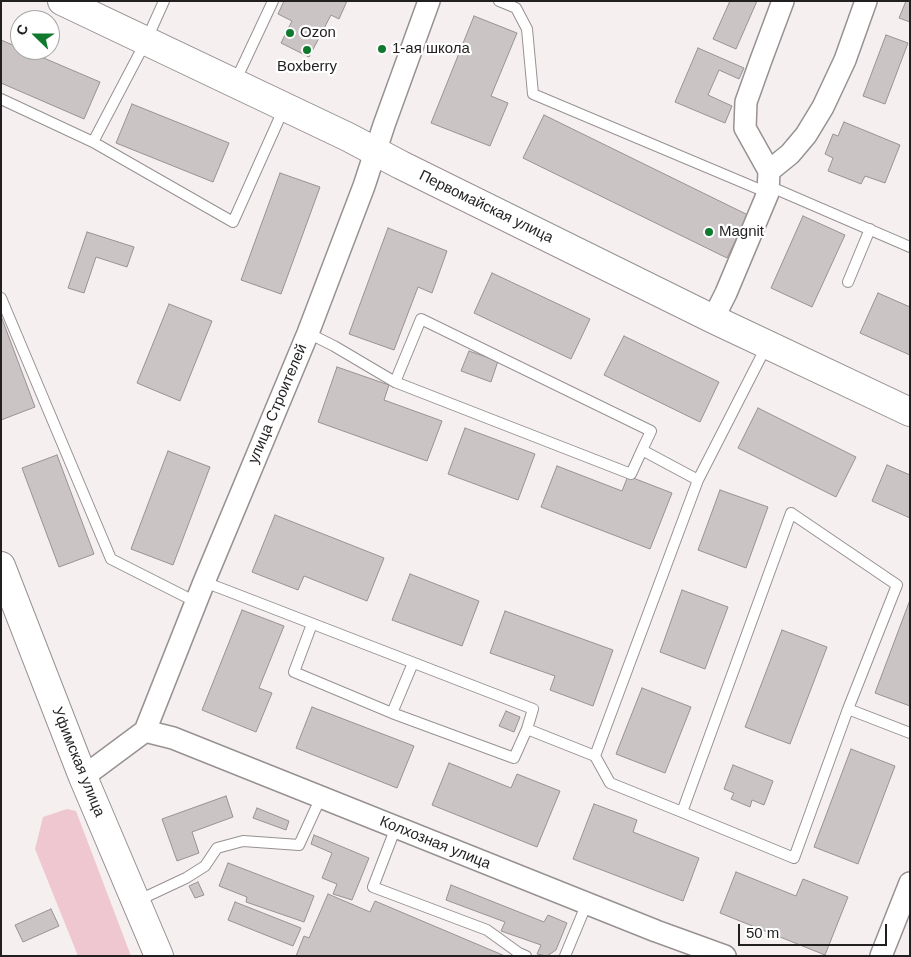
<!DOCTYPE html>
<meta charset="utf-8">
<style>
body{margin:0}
#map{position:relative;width:911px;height:957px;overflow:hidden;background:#f5eff0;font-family:Helvetica,sans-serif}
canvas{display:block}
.frame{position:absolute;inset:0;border:2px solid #211f1f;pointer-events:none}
.north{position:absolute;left:10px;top:10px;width:50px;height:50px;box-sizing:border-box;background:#fff;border:1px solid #a6a5a5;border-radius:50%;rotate:292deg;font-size:14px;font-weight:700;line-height:20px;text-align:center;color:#211f1f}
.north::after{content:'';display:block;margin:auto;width:18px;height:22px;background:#0f792d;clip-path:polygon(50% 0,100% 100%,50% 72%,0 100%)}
.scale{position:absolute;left:738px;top:924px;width:149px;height:22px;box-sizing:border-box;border:2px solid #211f1f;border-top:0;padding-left:6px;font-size:15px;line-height:18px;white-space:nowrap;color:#211f1f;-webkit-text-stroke:4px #fff;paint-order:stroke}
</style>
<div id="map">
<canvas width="911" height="957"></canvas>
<div class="frame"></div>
<div class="north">С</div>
<div class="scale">50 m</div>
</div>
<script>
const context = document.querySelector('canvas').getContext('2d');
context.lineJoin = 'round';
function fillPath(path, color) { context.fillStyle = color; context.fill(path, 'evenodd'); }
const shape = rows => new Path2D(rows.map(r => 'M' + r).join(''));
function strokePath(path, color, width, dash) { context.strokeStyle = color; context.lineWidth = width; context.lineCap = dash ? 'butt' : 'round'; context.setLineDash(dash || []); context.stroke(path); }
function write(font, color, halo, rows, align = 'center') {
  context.font = font + ' Helvetica,sans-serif'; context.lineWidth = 4.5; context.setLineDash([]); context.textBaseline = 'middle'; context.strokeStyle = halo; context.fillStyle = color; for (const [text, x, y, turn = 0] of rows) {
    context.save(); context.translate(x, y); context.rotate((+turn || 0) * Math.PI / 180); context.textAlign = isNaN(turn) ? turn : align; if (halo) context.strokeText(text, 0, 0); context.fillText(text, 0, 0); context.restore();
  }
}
const green = shape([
 [67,809,76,811,131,956,78,956,35,849,43,817]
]);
const building = shape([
 [284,1,347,1,339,19,331,15,309,57,281,43,292,21,278,14,284,1],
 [730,1,757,1,736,49,713,39,730,1],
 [906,1,910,1,910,22,899,18,906,1],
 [474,16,517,33,491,96,508,103,490,146,431,123,474,16],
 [886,35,908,43,885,104,863,96,886,35],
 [1,40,20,48,20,50,25,50,100,82,84,119,1,83,1,40],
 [698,48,744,68,739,79,719,70,708,95,732,106,725,123,675,102,698,48],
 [132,104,229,143,213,182,116,143,132,104],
 [544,115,748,215,727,258,523,158,544,115],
 [844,122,900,145,885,183,865,176,861,184,828,171,833,158,825,154,833,134,838,136,844,122],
 [280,173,320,187,281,294,241,280,280,173],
 [803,216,845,235,812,307,771,288,803,216],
 [388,228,447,251,432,293,418,287,394,350,349,334,388,228],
 [87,232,134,247,127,267,96,257,84,293,68,288,87,232],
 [492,273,590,319,571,359,474,313,492,273],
 [878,293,910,307,910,355,860,333,878,293],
 [169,304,212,321,180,401,137,383,169,304],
 [1,316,35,407,1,420,1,316],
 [624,336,719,382,700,422,604,375,624,336],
 [469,351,498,361,491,382,461,371,469,351],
 [337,367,389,385,384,400,442,421,427,461,318,422,337,367],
 [758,408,856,457,836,497,738,448,758,408],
 [465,428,535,454,518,500,448,474,465,428],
 [168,451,210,467,173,565,131,549,168,451],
 [57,455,94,554,59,567,22,468,57,455],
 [887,465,910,475,910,518,872,501,887,465],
 [557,466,622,491,628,476,672,493,650,549,541,507,557,466],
 [720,490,768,507,746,568,698,550,720,490],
 [275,515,384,558,367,601,304,576,298,590,252,572,275,515],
 [410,574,479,601,462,646,392,620,410,574],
 [682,590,728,607,705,669,660,652,682,590],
 [910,600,910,706,875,693,910,600],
 [242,610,284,626,259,688,272,693,256,732,202,710,242,610],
 [505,611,613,650,593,706,550,690,555,676,490,653,505,611],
 [782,630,827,647,790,744,745,727,782,630],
 [642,688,691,707,665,773,616,754,642,688],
 [312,707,414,746,397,788,296,748,312,707],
 [506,711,520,717,514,732,499,726,506,711],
 [851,749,895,766,858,864,814,847,851,749],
 [449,763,511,788,517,774,560,791,537,847,432,805,449,763],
 [733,765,773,781,764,805,752,800,750,807,731,799,734,793,724,789,733,765],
 [226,796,233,817,192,832,199,853,177,861,162,819,226,796],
 [594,804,637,820,633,832,699,858,683,901,573,859,594,804],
 [257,808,289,821,286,830,253,818,257,808],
 [314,835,369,858,352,900,333,894,337,884,322,878,332,853,311,844,314,835],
 [228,863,314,896,304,922,246,902,247,897,219,886,228,863],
 [736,872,796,896,803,879,848,897,825,955,720,913,736,872],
 [198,882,204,895,195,898,189,886,198,882],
 [451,885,544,922,548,915,567,923,556,950,547,956,537,954,541,945,501,931,505,922,446,900,451,885],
 [328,894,370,912,375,901,505,956,296,956,304,936,309,938,328,894],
 [235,902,301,928,293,946,228,920,235,902],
 [51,909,59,926,23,942,15,925,51,909]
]);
const lane = shape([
 [499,1,516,8,527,29,533,94,768,193,778,190,910,247],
 [235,82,273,1],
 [1,99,93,142,233,222,284,108],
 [93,142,146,41,164,1],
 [848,282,870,229],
 [1,298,111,559,196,602],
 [308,333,334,346,395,382],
 [642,450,631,474,395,382,421,319,651,431,642,450,698,480],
 [204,582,228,591,533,709,527,729,514,758,392,713,294,672,312,624],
 [848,709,910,733],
 [392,713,413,663],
 [527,729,595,756],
 [682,812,791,513,897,585,848,709,794,858,682,812,610,783,595,756,698,480,767,345],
 [396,827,373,887,487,930,519,953,526,956],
 [137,901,186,878,205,866,217,848,243,841,299,845,321,797],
 [565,956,587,903]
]);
const street = shape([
 [769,171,790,154,806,135,823,107,845,60,866,1],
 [713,319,726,293,768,193,769,171,745,128,746,102,761,60,783,1],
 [145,731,173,738,656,931,725,956],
 [83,777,145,731,204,582,308,333,364,186,384,125,429,1],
 [881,956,910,883]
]);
const secondary = shape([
 [62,1,348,137,401,165,713,319,910,412]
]);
const primary = shape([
 [1,566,83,777,159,956]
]);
const markers = [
 [290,33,5,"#0f792d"],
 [382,49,5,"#0f792d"],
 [307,50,5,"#0f792d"],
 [709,232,5,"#0f792d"]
];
const poiNames = [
 ["Ozon",300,33],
 ["1-ая школа",392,49],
 ["Boxberry",307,67,"center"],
 ["Magnit",719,232]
];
const streetNames = [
 ["Первомайская улица",486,207,26],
 ["улица Строителей",278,404,-67],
 ["Уфимская улица",78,762,68],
 ["Колхозная улица",435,843,22]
];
fillPath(green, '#efc7d0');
fillPath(building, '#cac4c5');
strokePath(building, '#989294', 1);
strokePath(lane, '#979192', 12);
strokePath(street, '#979192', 24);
strokePath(secondary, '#979192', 30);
strokePath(primary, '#979192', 30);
strokePath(lane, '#fff', 10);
strokePath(street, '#fff', 21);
strokePath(secondary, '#fff', 28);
strokePath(primary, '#fff', 28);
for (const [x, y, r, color] of markers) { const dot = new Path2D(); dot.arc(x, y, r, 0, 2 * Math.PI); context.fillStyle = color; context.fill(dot); strokePath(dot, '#fff', 2); }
write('15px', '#211f1f', '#fff', poiNames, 'left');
write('15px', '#211f1f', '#fff', streetNames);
</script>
